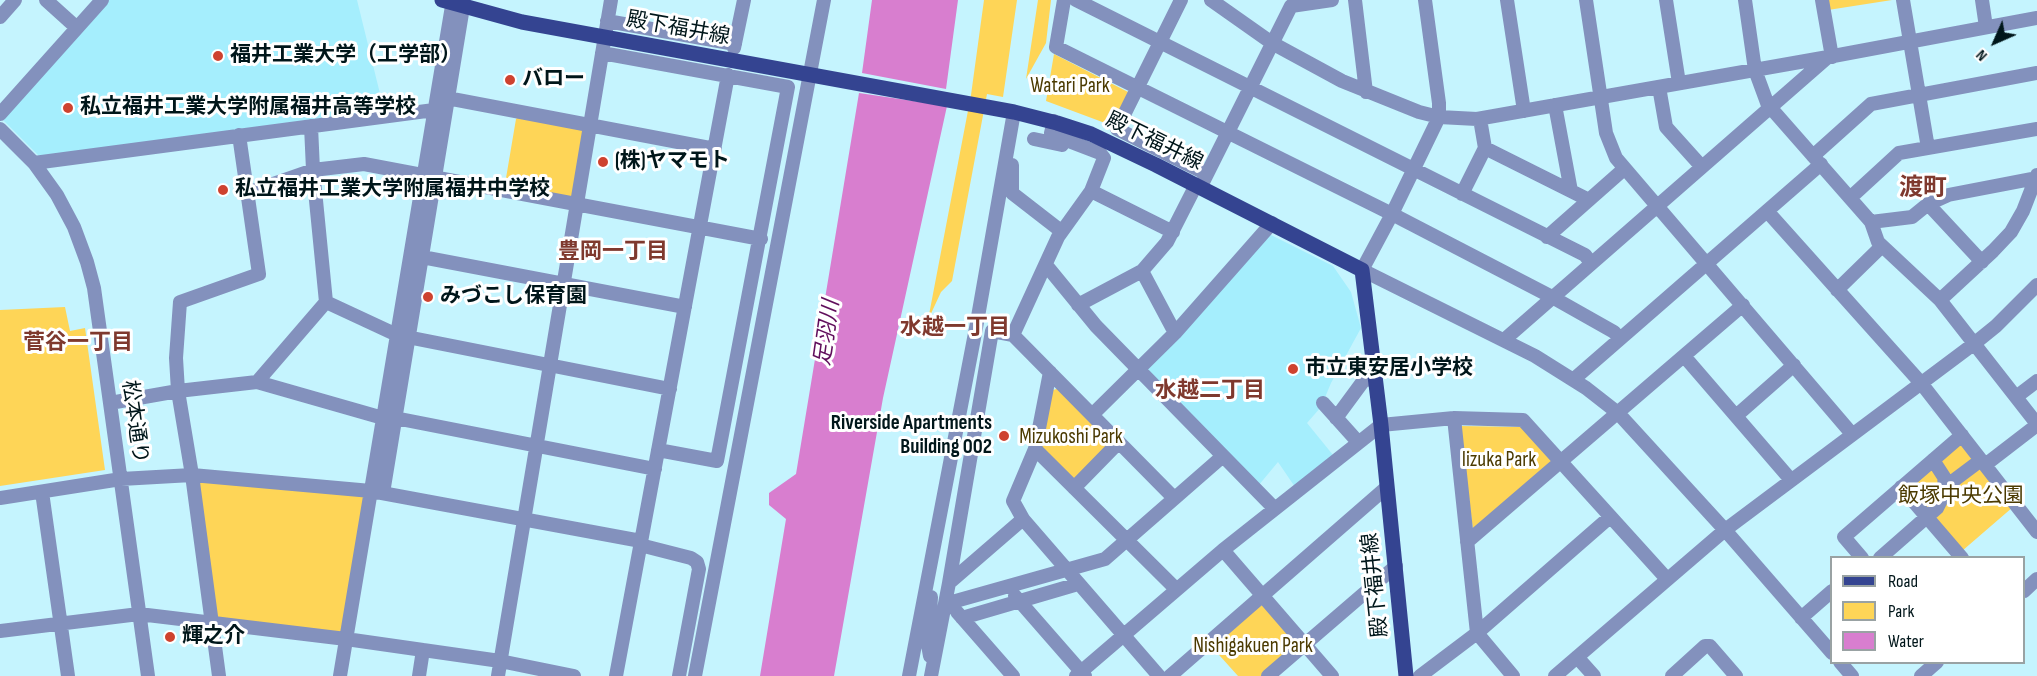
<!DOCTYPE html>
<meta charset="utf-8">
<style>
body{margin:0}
#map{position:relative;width:2037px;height:676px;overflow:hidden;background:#c5f4fe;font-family:"Sofia Sans Condensed",sans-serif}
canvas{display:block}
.legend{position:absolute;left:1830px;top:556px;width:195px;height:108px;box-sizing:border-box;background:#fff;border:2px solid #99a2a3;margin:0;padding:8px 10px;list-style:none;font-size:18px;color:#00161a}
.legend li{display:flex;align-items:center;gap:12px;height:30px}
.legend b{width:30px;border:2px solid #99a2a3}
.north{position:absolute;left:1965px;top:12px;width:60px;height:60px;-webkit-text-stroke:4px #fff;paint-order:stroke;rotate:225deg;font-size:16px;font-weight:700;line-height:24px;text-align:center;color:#00161a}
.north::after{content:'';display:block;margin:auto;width:21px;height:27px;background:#00161a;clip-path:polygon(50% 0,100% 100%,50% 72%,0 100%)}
</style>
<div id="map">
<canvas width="2037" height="676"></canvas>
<ul class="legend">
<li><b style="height:8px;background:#344491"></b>Road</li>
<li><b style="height:16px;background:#fed557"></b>Park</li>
<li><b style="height:16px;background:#d87ecf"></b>Water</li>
</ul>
<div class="north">N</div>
</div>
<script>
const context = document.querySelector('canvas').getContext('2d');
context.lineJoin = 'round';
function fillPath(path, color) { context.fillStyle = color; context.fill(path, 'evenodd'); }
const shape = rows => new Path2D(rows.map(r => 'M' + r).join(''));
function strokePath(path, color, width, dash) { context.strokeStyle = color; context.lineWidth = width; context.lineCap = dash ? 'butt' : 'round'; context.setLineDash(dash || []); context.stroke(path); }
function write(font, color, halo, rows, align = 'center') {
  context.font = font + ' "Sofia Sans Condensed","Noto Sans JP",sans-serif'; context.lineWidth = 6; context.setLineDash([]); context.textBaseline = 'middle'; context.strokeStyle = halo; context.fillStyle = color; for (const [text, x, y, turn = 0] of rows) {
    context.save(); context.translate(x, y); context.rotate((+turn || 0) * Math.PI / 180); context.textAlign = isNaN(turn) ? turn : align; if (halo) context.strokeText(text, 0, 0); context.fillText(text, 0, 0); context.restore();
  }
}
const built = shape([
 [109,0,357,0,384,110,39,156,2,119],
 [1271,235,1333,266,1351,292,1361,328,1331,383,1321,407,1307,423,1333,455,1295,487,1278,462,1258,486,1146,373,1146,367,1266,237]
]);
const green = shape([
 [984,0,1017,0,1003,97,987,94,952,281,941,292,928,320,971,95],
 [1038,0,1051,0,1046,43,1026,79],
 [1827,0,1892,0,1828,10],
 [1054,54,1130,93,1113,126,1046,101],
 [520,115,584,130,573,197,509,187,505,184,516,119],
 [65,307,70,331,85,328,105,470,0,486,0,310],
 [1060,388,1114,443,1075,481,1041,447,1053,390],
 [1460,426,1523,427,1553,460,1473,530],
 [1960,441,2013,507,1962,551,1907,487],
 [192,475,370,495,347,634,211,621],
 [1264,603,1299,644,1261,676,1238,676,1211,646]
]);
const water = shape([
 [872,0,958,0,946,89,862,73],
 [859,93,947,106,883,398,834,676,760,676,786,519,769,505,769,493,796,474]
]);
const minor = shape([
 [46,0,77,28],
 [1064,0,1056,47,1392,214,1552,297,1614,332,1620,339],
 [1076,0,1585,255,1591,263],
 [1181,0,1117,129,1207,174],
 [1211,0,1272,43,1342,81,1419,112,1439,117,1477,119,1828,57,2037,18],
 [1355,0,1366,92],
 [1425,0,1439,103,1439,117,1392,214,1362,270,1535,356,1586,388,1618,413,1725,530,1975,343,1996,326,2037,285],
 [1507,0,1524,111],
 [1586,0,1606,133,1616,158,1852,434],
 [1666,0,1679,83],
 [1745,0,1755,70,1769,108],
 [1822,0,1832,57],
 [1903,0,1928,148],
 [1982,0,1986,27],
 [0,17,15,0],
 [607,21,735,44],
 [734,48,744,0],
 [602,53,788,87,717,461,658,450],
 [1659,87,1666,127,1702,167],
 [447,98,715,149],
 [1555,105,1571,191],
 [1770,107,1871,222,1878,242,1940,300,2037,424],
 [0,114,102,0],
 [0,129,34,163,57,195,74,227,87,262,94,288,148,676],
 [1034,139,1062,145],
 [1485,148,1589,200],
 [1813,156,1871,104,2037,73],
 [34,163,434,110],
 [1012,165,1012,193,1061,231],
 [1203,182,1291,6,1332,0],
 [1091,191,1173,232],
 [247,193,313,170,364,164,761,239],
 [1462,194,1485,148,1480,119],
 [1850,198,1899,153,2037,129],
 [1928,204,1982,262],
 [1767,211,1921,383,2037,532],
 [1871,222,1912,217,1928,204,1948,195,2036,178],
 [1547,237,1624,169],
 [422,257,685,307],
 [1046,265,1096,326,1274,508],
 [1142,271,1175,333],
 [1837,290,1882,246],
 [1940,300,1993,251,2011,232,2023,211,2037,175],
 [326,302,397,335,670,389],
 [1078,305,1142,271,1167,242,1196,185],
 [1013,335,1058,237,1091,191,1104,158,1100,153,1053,135,1051,133,1054,121],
 [1504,340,1828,57],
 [1684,356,1791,480],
 [1574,379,1821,164],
 [257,382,326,302,313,170,311,126],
 [2016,397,2037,381],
 [110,403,178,391,257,382,383,418],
 [1323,403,1358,442],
 [1092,415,1175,333,1272,223],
 [1736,416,1794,365],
 [395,418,655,469],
 [1336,418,1364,380,1375,379],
 [1454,418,1477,633,1513,676],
 [1035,449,1176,589],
 [1933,460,1944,477,1945,487],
 [1985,465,2037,425],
 [1901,487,1962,558],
 [1074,488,1119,442],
 [42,492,68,676],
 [383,493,463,7],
 [0,498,121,479,192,475,371,491,641,541],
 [1023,519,1013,501,1035,449,1050,372],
 [1467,542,1743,305],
 [640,545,691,558,697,562,699,569,679,676],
 [1223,550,1332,676],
 [1862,558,1844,537,1962,435],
 [1880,558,1937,508,1944,494,1945,487,1981,460],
 [949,583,992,331,1013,335,1174,498],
 [2024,591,2037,579],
 [1015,596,1085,676],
 [945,604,1105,559,1223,456],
 [957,612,1013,676],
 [962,618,1078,584],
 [1801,618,1832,591],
 [0,631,139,614,346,639,500,661,574,676],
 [930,656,928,645,931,597],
 [1577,657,1594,676],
 [1840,662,1852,676],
 [219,676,192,475,178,391,176,358,180,302,259,274,239,135],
 [340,676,453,0],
 [419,676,423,650],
 [498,676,611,0],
 [616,676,728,75],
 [695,676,824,0],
 [909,676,976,328,1014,112],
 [931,676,949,583,1023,519,1159,676],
 [1076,676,1223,550,1381,425,1454,418,1523,420,1667,579],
 [1170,676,1387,487],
 [1268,676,1396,566],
 [1420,676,1477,633,1610,517],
 [1555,676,1725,530,1832,653],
 [1672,676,1705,646,1710,646,1736,676],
 [1921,676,1937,662]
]);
const major = shape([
 [442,0,522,22,1014,112,1057,123,1091,134,1156,165,1362,270,1381,425,1406,676]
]);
const markers = [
 [218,56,6,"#ce422f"],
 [510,80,6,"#ce422f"],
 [68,108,6,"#ce422f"],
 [603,162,6,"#ce422f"],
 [223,190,6,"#ce422f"],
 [428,297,6,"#ce422f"],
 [1293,369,6,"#ce422f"],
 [1004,436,6,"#ce422f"],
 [170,637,6,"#ce422f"]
];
const streetNames = [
 ["殿下福井線",678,29,10],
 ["殿下福井線",1154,142,26],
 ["松本通り",134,422,82],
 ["殿下福井線",1376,585,-96]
];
const poiNames = [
 ["福井工業大学（工学部）",230,56],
 ["バロー",522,80],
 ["私立福井工業大学附属福井高等学校",80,108],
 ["(株)ヤマモト",615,162],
 ["私立福井工業大学附属福井中学校",235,190],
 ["みづこし保育園",440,297],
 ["市立東安居小学校",1305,369],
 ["Riverside Apartments",992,424,"right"],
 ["Building 002",992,448,"right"],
 ["輝之介",182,637]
];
const parkNames = [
 ["Watari Park",1070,87],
 ["Mizukoshi Park",1071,438],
 ["Iizuka Park",1499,461],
 ["飯塚中央公園",1961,497],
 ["Nishigakuen Park",1253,647]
];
const neighbourhoodNames = [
 ["豊岡一丁目",613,252],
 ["水越一丁目",955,328],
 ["菅谷一丁目",78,343],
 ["水越二丁目",1210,391]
];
const waterNames = [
 ["足羽川",828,333,-82]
];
const quarterNames = [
 ["渡町",1923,189]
];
fillPath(built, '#a5eefd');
fillPath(green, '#fed557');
fillPath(water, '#d87ecf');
strokePath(minor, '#8391bd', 14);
strokePath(major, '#344491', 15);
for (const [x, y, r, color] of markers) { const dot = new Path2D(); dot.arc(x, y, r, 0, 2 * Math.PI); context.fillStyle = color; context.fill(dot); strokePath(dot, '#fff', 2); }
write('21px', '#00161a', '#fff', streetNames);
write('bold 21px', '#00161a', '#fff', poiNames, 'left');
write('21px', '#4b3a01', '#fff', parkNames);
write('bold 22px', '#7f392e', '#fff', neighbourhoodNames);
write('italic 22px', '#600e5c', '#fff', waterNames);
write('bold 24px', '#7f392e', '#fff', quarterNames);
</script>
